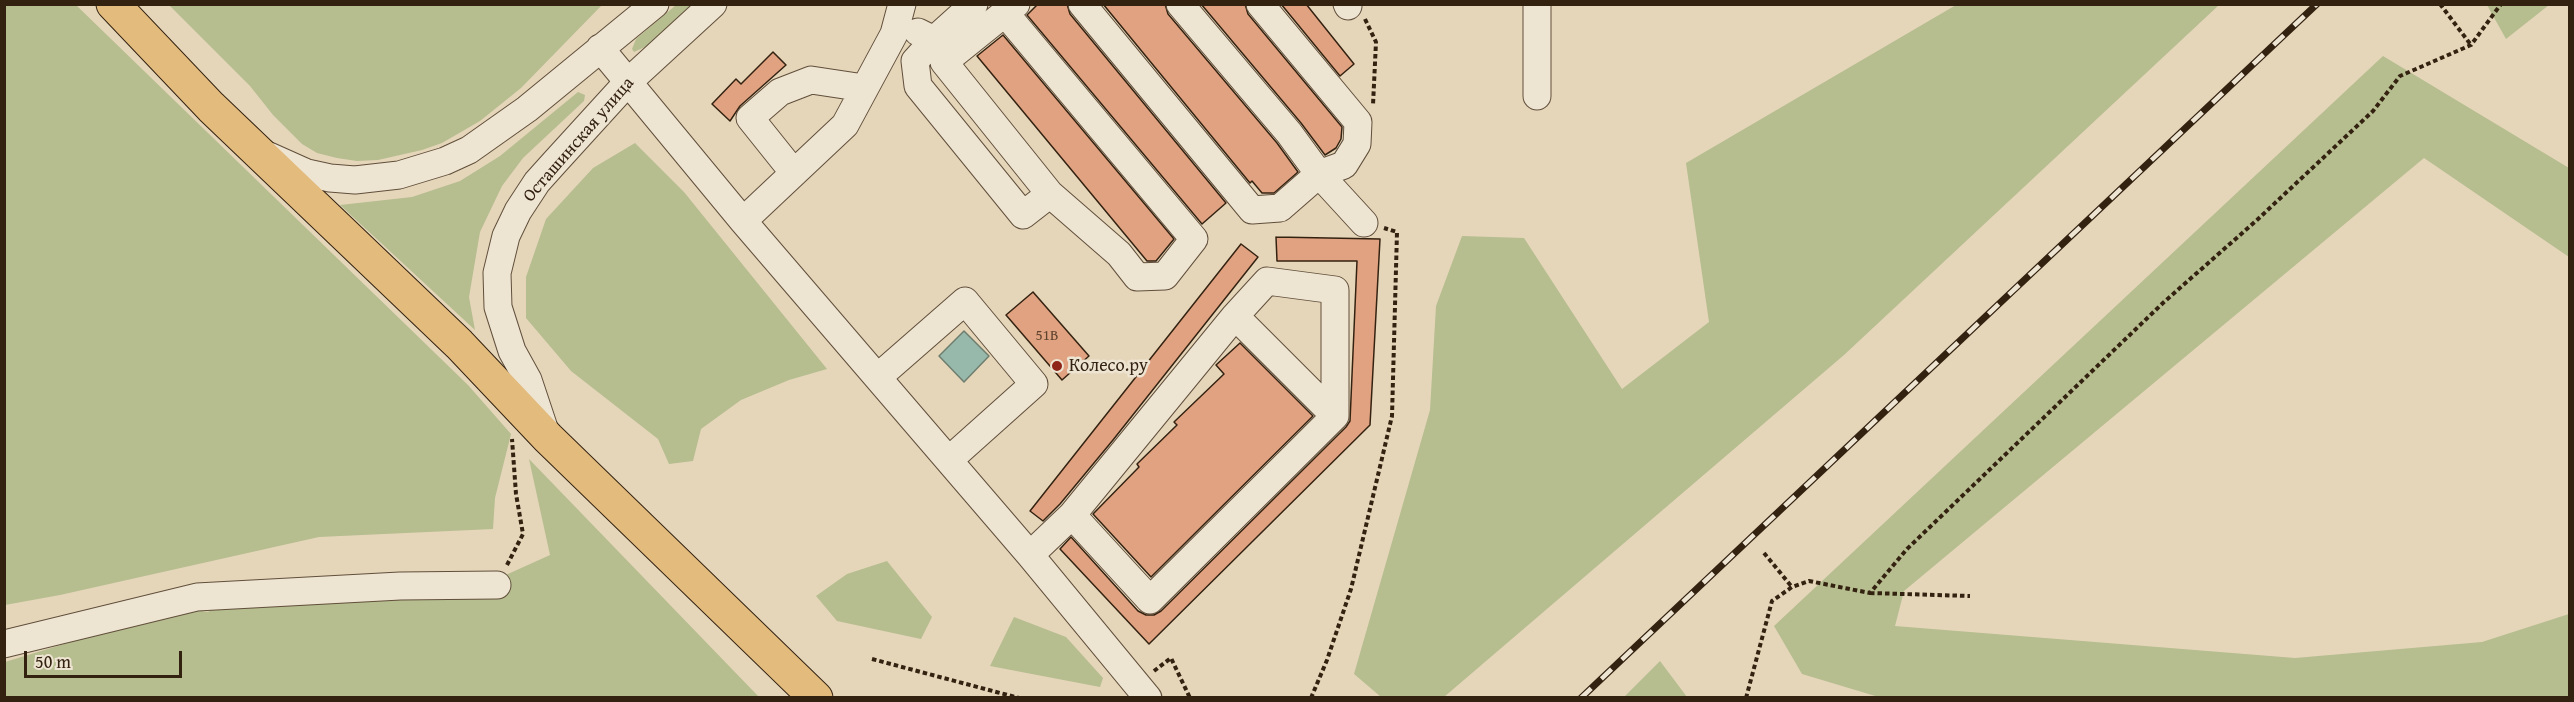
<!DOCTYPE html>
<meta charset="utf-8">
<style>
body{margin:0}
#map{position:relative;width:2574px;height:702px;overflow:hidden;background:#e5d6ba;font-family:"Gentium Book Plus",serif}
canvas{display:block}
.frame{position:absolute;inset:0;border:6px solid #342211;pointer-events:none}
.scale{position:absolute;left:24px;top:651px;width:158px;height:27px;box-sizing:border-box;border:3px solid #342211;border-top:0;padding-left:8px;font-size:18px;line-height:21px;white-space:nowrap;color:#342211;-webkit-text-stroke:4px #eee4d2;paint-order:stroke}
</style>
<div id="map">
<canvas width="2574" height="702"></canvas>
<div class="frame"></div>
<div class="scale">50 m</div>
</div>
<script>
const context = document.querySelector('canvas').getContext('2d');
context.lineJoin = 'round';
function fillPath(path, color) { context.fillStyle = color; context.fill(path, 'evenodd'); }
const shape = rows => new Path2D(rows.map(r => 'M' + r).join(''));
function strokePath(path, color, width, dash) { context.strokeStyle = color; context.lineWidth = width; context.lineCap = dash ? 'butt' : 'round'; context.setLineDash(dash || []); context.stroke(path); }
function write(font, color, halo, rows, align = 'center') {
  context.font = font + ' "Gentium Book Plus",serif'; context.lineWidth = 5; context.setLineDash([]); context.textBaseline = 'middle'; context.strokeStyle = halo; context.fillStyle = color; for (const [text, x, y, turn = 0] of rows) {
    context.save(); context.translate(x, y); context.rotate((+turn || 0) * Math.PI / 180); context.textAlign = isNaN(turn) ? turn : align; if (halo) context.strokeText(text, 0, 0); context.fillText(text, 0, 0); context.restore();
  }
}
const green = shape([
 [4,5,76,5,468,385,511,434,495,498,493,529,319,537,60,595,5,605],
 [169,5,602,5,521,88,480,121,442,143,422,150,378,160,357,161,337,158,317,153,302,144,273,115,250,86],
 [676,5,695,5,647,46,634,52,632,49,636,39],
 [1956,5,2219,5,1844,355,1444,697,1381,697,1354,674,1430,410,1436,306,1462,236,1524,238,1622,389,1709,322,1686,163],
 [2487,5,2549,5,2506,39],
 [2383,56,2569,168,2569,257,2424,158,1904,591,1895,626,2295,658,2482,642,2569,614,2569,697,1882,698,1802,674,1774,626],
 [578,92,585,95,584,101,523,158,502,186,480,232,469,297,475,330,340,205,412,197,460,181,500,156],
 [635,143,684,192,827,369,789,380,741,400,701,429,693,461,669,464,658,439,571,371,526,318,526,277,546,219,593,168],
 [529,459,759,697,5,698,5,662,97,634,163,605,208,612,230,596,488,583,550,555],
 [887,561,932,617,921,639,837,621,816,596,847,574],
 [1014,617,1066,637,1103,678,1100,687,990,666],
 [1660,661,1687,697,1624,697]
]);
const water = shape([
 [964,331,989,356,964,382,939,356,964,331]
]);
const building = shape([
 [1038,4,1067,4,1070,14,1226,203,1202,224,1027,15,1038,4],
 [1103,4,1165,4,1168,14,1277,143,1298,172,1274,193,1262,193,1252,181,1250,183,1103,4],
 [1201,4,1245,4,1248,14,1342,127,1341,139,1336,148,1325,155,1301,123,1201,4],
 [1281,4,1306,4,1354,64,1340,76,1281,4],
 [1003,35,1174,239,1156,261,1147,261,977,56,1003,35],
 [773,52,786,65,740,106,730,121,712,104,736,79,741,84,773,52],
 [1276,237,1380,239,1370,425,1149,644,1060,549,1071,537,1138,611,1146,615,1154,615,1161,611,1346,427,1350,421,1357,261,1277,261,1276,237],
 [1241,244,1258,257,1113,440,1060,504,1043,521,1030,511,1241,244],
 [1033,292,1089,356,1062,380,1006,315,1033,292],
 [1240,343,1313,416,1151,577,1093,514,1139,467,1137,464,1177,425,1174,422,1224,374,1216,365,1240,343]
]);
const path = shape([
 [2440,4,2471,45],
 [1365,19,1376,42,1373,105],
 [1764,553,1792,587],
 [507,565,523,534,516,494,512,439],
 [1870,593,1970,596],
 [872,659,1019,698],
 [1154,671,1171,658,1190,698],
 [1311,698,1327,660,1351,589,1392,416,1397,232,1384,228],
 [1746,698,1772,601,1792,587,1809,581,1870,593,1907,549,2164,302,2257,220,2373,111,2400,76,2471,45,2501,4]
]);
const minor = shape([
 [1082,4,1252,210,1280,208,1319,174,1289,133,1180,4],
 [1260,4,1358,122,1357,144,1344,165,1319,174,1364,223],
 [1347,4,1348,6],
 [1537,4,1537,96],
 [1005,13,1194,239,1165,276,1137,277,1119,254,1050,194],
 [918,32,934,40,974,4],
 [934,40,915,61,918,86,1023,215,1050,194,944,62,1016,4],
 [600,48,743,221,1030,555,1148,698],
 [269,156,307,173,330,178,355,180,399,175,445,161,469,150,527,109,655,4],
 [794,173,750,118,780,92,811,80,864,88],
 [743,221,845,125,894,34,902,4],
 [1235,316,1267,281,1335,290,1335,416],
 [878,377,965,301,1034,384,949,460],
 [546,434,528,380,512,351,498,307,497,273,506,236,518,211,537,182,555,162,627,83,713,4],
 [1030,555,1072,515,1235,316,1335,416,1150,600,1072,515],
 [4,644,197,597,400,586,497,585]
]);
const highway = shape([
 [113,4,211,107,459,344,548,438,816,698]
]);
const rail = shape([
 [1581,698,2317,4]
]);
const markers = [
 [1057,366,6,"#8f2418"]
];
const numberNames = [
 ["51В",1047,336]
];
const streetNames = [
 ["Осташинская улица",579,140,-49]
];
const poiNames = [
 ["Колесо.ру",1069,366]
];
fillPath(green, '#b6bd8f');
fillPath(water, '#96b9ac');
strokePath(water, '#6f7d6e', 1.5);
fillPath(building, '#e1a281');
strokePath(building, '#342211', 1.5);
strokePath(minor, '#604f3b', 29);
strokePath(highway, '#342211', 35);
strokePath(path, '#342211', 4, [4.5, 3]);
strokePath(minor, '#eee4d2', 27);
strokePath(highway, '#e2bb7d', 33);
strokePath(rail, '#342211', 7);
strokePath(rail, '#eee4d2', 4.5, [14]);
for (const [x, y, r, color] of markers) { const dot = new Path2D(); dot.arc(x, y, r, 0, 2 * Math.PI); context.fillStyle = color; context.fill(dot); strokePath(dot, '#eee4d2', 2); }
write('15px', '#5f422d', null, numberNames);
write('18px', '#342211', '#eee4d2', streetNames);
write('18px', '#342211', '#eee4d2', poiNames, 'left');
</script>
